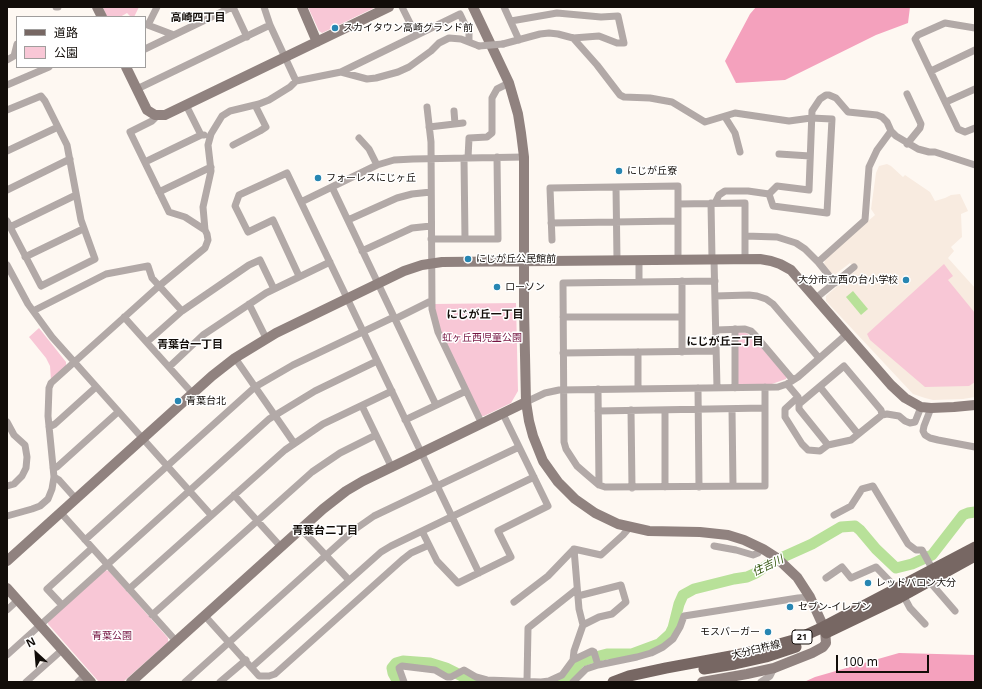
<!DOCTYPE html>
<meta charset="utf-8">
<style>
body{margin:0}
#map{position:relative;width:982px;height:689px;overflow:hidden;background:#fef8f2;font-family:"Noto Sans","Noto Sans JP",sans-serif}
canvas{display:block}
.frame{position:absolute;inset:0;border:8px solid #120d09;pointer-events:none}
.legend{position:absolute;left:16px;top:16px;width:130px;height:52px;box-sizing:border-box;background:#fff;border:1px solid #a09e9d;margin:0;padding:5px 7px;list-style:none;font-size:12px;color:#120d09}
.legend li{display:flex;align-items:center;gap:8px;height:20px}
.legend b{width:20px;border:1px solid #a09e9d}
.north{position:absolute;left:16px;top:633px;width:40px;height:40px;-webkit-text-stroke:3px #fff;paint-order:stroke;rotate:334deg;font-size:11px;font-weight:700;line-height:16px;text-align:center;color:#120d09}
.north::after{content:'';display:block;margin:auto;width:14px;height:18px;background:#120d09;clip-path:polygon(50% 0,100% 100%,50% 72%,0 100%)}
.scale{position:absolute;left:836px;top:655px;width:93px;height:18px;box-sizing:border-box;border:2px solid #120d09;border-top:0;padding-left:5px;font-size:12px;line-height:14px;white-space:nowrap;color:#120d09;-webkit-text-stroke:3px #fff;paint-order:stroke}
</style>
<div id="map">
<canvas width="982" height="689"></canvas>
<div class="frame"></div>
<ul class="legend">
<li><b style="height:5px;background:#776763"></b>道路</li>
<li><b style="height:11px;background:#f8c7d6"></b>公園</li>
</ul>
<div class="north">N</div>
<div class="scale">100 m</div>
</div>
<script>
const context = document.querySelector('canvas').getContext('2d');
context.lineJoin = 'round';
function fillPath(path, color) { context.fillStyle = color; context.fill(path, 'evenodd'); }
const shape = rows => new Path2D(rows.map(r => 'M' + r).join(''));
function strokePath(path, color, width, dash) { context.strokeStyle = color; context.lineWidth = width; context.lineCap = dash ? 'butt' : 'round'; context.setLineDash(dash || []); context.stroke(path); }
function write(font, color, halo, rows, align = 'center') {
  context.font = font + ' "Noto Sans","Noto Sans JP",sans-serif'; context.lineWidth = 3; context.setLineDash([]); context.textBaseline = 'middle'; context.strokeStyle = halo; context.fillStyle = color; for (const [text, x, y, turn = 0] of rows) {
    context.save(); context.translate(x, y); context.rotate((+turn || 0) * Math.PI / 180); context.textAlign = isNaN(turn) ? turn : align; if (halo) context.strokeText(text, 0, 0); context.fillText(text, 0, 0); context.restore();
  }
}
const built = shape([
 [887,164,891,166,903,177,905,175,930,192,935,201,945,198,951,195,960,194,968,211,961,214,962,237,951,247,954,251,948,258,975,288,975,397,963,399,933,400,925,398,913,394,826,301,826,296,856,270,850,263,833,276,824,264,825,259,875,215,871,209,876,173,879,166]
]);
const green = shape([
 [103,7,139,7,134,17,130,16,127,13,120,17,107,17],
 [308,7,376,7,322,33,319,31],
 [944,264,953,276,948,280,975,313,975,382,969,386,925,387,870,340,867,334],
 [516,303,518,391,511,403,484,416,481,416,441,332,437,321,434,304],
 [39,328,66,362,66,366,51,380,50,366,46,358,29,337],
 [737,332,746,333,751,336,787,377,786,379,772,384,737,384],
 [105,570,109,571,168,638,168,642,123,682,99,682,48,624,48,621]
]);
const forest = shape([
 [756,7,910,7,908,23,876,35,785,80,736,83,725,61,750,14],
 [899,653,975,655,975,682,804,682,815,677]
]);
const water = shape([
 [853,291,868,309,861,315,846,297]
]);
const river = shape([
 [398,682,393,673,392,668,396,663,403,661,430,663,446,668,474,682],
 [560,682,570,675,580,662,588,659,607,654,632,654,659,644,670,634,673,628,679,604,683,595,694,589,734,579,747,577,756,573,772,562,812,544,841,527,855,526,860,530,876,549,896,568,912,564,932,555,963,515,968,513,975,512]
]);
const street = shape([
 [56,7,58,7],
 [233,7,247,37],
 [264,7,270,25,296,81],
 [402,7,416,35],
 [504,7,519,40],
 [145,24,174,35],
 [148,25,157,7],
 [975,28,945,23,918,35,915,39,958,129,965,132,975,128],
 [573,38,597,65,620,95,624,97,650,98,672,102,705,122,735,113,789,121,811,118,832,119,827,213,773,206,769,194,748,191,725,191,719,195,715,203],
 [503,44,540,34,549,33,558,34,573,38,599,36,617,43,624,43,618,16,601,17,557,13,511,21],
 [145,49,232,7],
 [7,60,14,56,17,44],
 [931,71,975,50],
 [341,72,460,14,469,33,469,42],
 [7,85,49,67],
 [137,89,270,25],
 [907,94,921,124,920,128,907,144],
 [946,102,975,89],
 [186,105,201,135,204,135],
 [427,107,431,142,432,309,438,332,482,424],
 [7,110,41,96,45,101,67,145,81,220,95,259,41,286,7,221],
 [454,111,455,124],
 [158,115,152,121,130,132,169,212,185,217,205,230],
 [725,117,735,133,740,152],
 [429,127,463,123],
 [359,138,369,149,377,165],
 [233,145,260,131,266,127,255,105],
 [7,151,58,127],
 [779,154,810,156],
 [464,158,465,239],
 [468,158,469,138,487,137,492,133,492,98,497,89,509,83],
 [145,162,201,135],
 [332,187,436,405],
 [616,187,617,260],
 [7,190,70,159],
 [159,192,211,167],
 [769,194,777,186,809,190,812,111,820,99,826,95,829,95,836,98,848,112,877,115,882,117,887,122,891,131,896,136,918,149,929,152,935,152,975,165],
 [301,202,377,165,394,160,413,159,524,157],
 [711,203,712,259],
 [678,204,745,203,745,259],
 [348,220,397,198,412,194,431,192],
 [551,223,678,221],
 [10,227,76,195],
 [745,236,777,237,796,243,805,249,818,262,835,283],
 [431,239,498,239,497,157],
 [552,240,550,188,678,186,678,260],
 [362,251,412,228,431,226],
 [25,257,83,229],
 [714,259,717,388],
 [639,260,639,282],
 [818,262,865,220,869,167,877,150,891,131],
 [7,265,28,304,52,337,211,515],
 [299,276,273,220,248,232,235,206,239,195,287,173,479,573],
 [682,281,682,352],
 [715,281,563,283,564,442,566,449,577,466,585,473,599,485,605,487,765,486,765,387],
 [715,296,749,295,757,296,766,299,773,304,819,358],
 [816,298,854,267],
 [249,304,266,338],
 [33,311,106,274,148,266,152,278,182,311],
 [124,317,193,394],
 [563,317,682,317],
 [395,319,431,301],
 [735,329,735,388],
 [716,330,745,329,751,331,755,335,793,380],
 [147,342,182,311,249,265,260,260,274,289],
 [638,352,638,389],
 [563,353,716,351],
 [235,358,294,443],
 [169,367,203,335,266,293,330,262],
 [787,384,798,397,785,409,785,417,802,444,808,450,820,451,828,445],
 [820,387,858,434],
 [698,388,699,487],
 [598,389,599,485],
 [526,402,545,393,559,390,778,387,787,384,798,377,847,334],
 [362,406,392,468],
 [931,408,924,426,923,431,925,435,930,438,938,440,975,447],
 [732,409,733,486],
 [631,410,632,488],
 [665,410,665,487],
 [598,411,765,408],
 [882,415,881,410,844,366,799,404,799,409,828,445,851,440,882,415,887,414,899,416,905,421,910,423,915,422,921,407],
 [405,420,466,391],
 [7,422,14,435,25,445,27,457,26,468,22,476,14,484,7,486],
 [49,427,55,424,96,387],
 [53,468,57,467,118,412],
 [54,477,59,480,76,499],
 [234,495,281,547],
 [61,513,176,641],
 [834,515,851,506,862,489,873,486,908,544,916,550,922,550,934,572],
 [7,516,32,509,40,506,48,499,52,489,54,477,48,416,49,388,51,383,159,286,205,248,208,240,207,234,205,230,203,207,211,171,208,145,211,134,222,116,230,111,259,104,269,100,290,87,296,81,341,72,367,79,376,78,398,72,409,67,431,51,439,43,449,38,461,39,479,46],
 [301,529,349,580],
 [422,531,437,561,458,583,511,557,498,531,548,506,503,414],
 [85,540,255,387,293,365,394,317],
 [714,546,736,550,753,555,758,553,762,548],
 [574,549,579,609,583,625],
 [826,578,842,567,851,578,876,567,903,595,910,608,925,624],
 [929,581,955,611],
 [129,589,285,450,323,424,392,391],
 [514,602,548,576,574,549,601,555,623,535,629,528],
 [62,605,47,589,92,548],
 [7,610,18,600],
 [152,615,312,472,340,453,376,435],
 [205,616,259,676,269,676,275,674,402,560,411,553,429,545],
 [7,655,269,419,315,391,377,361],
 [573,660,574,651,583,625,599,617,612,614,626,602,621,585,578,596],
 [252,667,381,552,391,546,534,477],
 [527,681,528,628,577,589],
 [26,682,62,650],
 [78,682,85,675],
 [185,682,354,530,374,516,519,447],
 [220,682,246,660],
 [404,682,399,668,402,666,435,670,447,677,451,677,464,670,476,677,487,680,541,682,549,681,562,675,573,660,592,651,594,652,598,665],
 [573,682,586,669,598,665,637,657,651,653,663,647,673,639,680,627,684,616,798,598,810,597],
 [761,682,770,676,774,668]
]);
const secondary = shape([
 [97,7,102,17],
 [302,7,317,42],
 [473,7,509,83,518,114,521,133,524,157,524,308,526,402,529,421,533,436,543,461,558,482,575,499,595,513,618,524,649,531,700,532,728,535,744,540,763,549,777,558,797,577,810,597,825,630,826,643,823,647,812,653,774,668,747,674,702,682],
 [126,67,147,110,155,115,165,115,389,7],
 [7,561,212,376,235,358,276,333,404,271,422,265,442,262,760,259,771,261,780,264,791,270,797,277,891,385,905,398,921,407,931,408,954,407,975,405],
 [7,588,91,682],
 [131,682,323,509,346,491,363,481,526,402]
]);
const primary = shape([
 [826,633,899,598,975,556],
 [704,669,735,664,766,657,796,647],
 [613,682,629,676,666,668,731,656,758,650,797,639,819,629,975,547]
]);
const streetBridge = shape([
 [479,46,503,44]
]);
const markers = [
 [335,28,4,"#2786b2"],
 [619,171,4,"#2786b2"],
 [318,178,4,"#2786b2"],
 [468,259,4,"#2786b2"],
 [906,280,4,"#2786b2"],
 [497,287,4,"#2786b2"],
 [178,401,4,"#2786b2"],
 [868,583,4,"#2786b2"],
 [790,607,4,"#2786b2"],
 [768,632,4,"#2786b2"]
];
const shields = [
 [802,637,20]
];
const shieldNames = [
 ["21",802,637]
];
const poiNames = [
 ["スカイタウン高崎グランド前",343,28],
 ["にじが丘寮",627,171],
 ["フォーレスにじヶ丘",326,178],
 ["にじが丘公民館前",476,259],
 ["大分市立西の台小学校",898,280,"right"],
 ["ローソン",505,287],
 ["青葉台北",186,401],
 ["レッドバロン大分",876,583],
 ["セブン-イレブン",798,607],
 ["モスバーガー",760,632,"right"]
];
const parkNames = [
 ["虹ヶ丘西児童公園",482,338],
 ["青葉公園",112,636]
];
const streetNames = [
 ["大分臼杵線",756,650,-14]
];
const neighbourhoodNames = [
 ["高崎四丁目",198,18],
 ["にじが丘一丁目",485,315],
 ["にじが丘二丁目",725,342],
 ["青葉台一丁目",190,345],
 ["青葉台二丁目",325,531]
];
const waterNames = [
 ["住吉川",768,566,-26]
];
fillPath(built, '#f8ebe0');
fillPath(green, '#f8c7d6');
fillPath(forest, '#f4a1bd');
fillPath(water, '#b8e199');
strokePath(river, '#b8e199', 11);
strokePath(street, '#b2a9a7', 7);
strokePath(secondary, '#90827f', 10);
strokePath(primary, '#776763', 11);
strokePath(streetBridge, '#b2a9a7', 7);
for (const [x, y, r, color] of markers) { const dot = new Path2D(); dot.arc(x, y, r, 0, 2 * Math.PI); context.fillStyle = color; context.fill(dot); strokePath(dot, '#fff', 1.5); }
for (const [x, y, w] of shields) { const box = new Path2D(); box.roundRect(x - w / 2, y - 7, w, 14, 3); context.fillStyle = '#fff'; context.fill(box); strokePath(box, '#120d09', 1); }
write('bold 9px', '#120d09', null, shieldNames);
write('10px', '#120d09', '#fff', poiNames, 'left');
write('10px', '#751542', '#fff', parkNames);
write('10px', '#120d09', '#fff', streetNames);
write('bold 11px', '#120d09', '#fff', neighbourhoodNames);
write('italic 11px', '#32560b', '#fff', waterNames);
</script>
